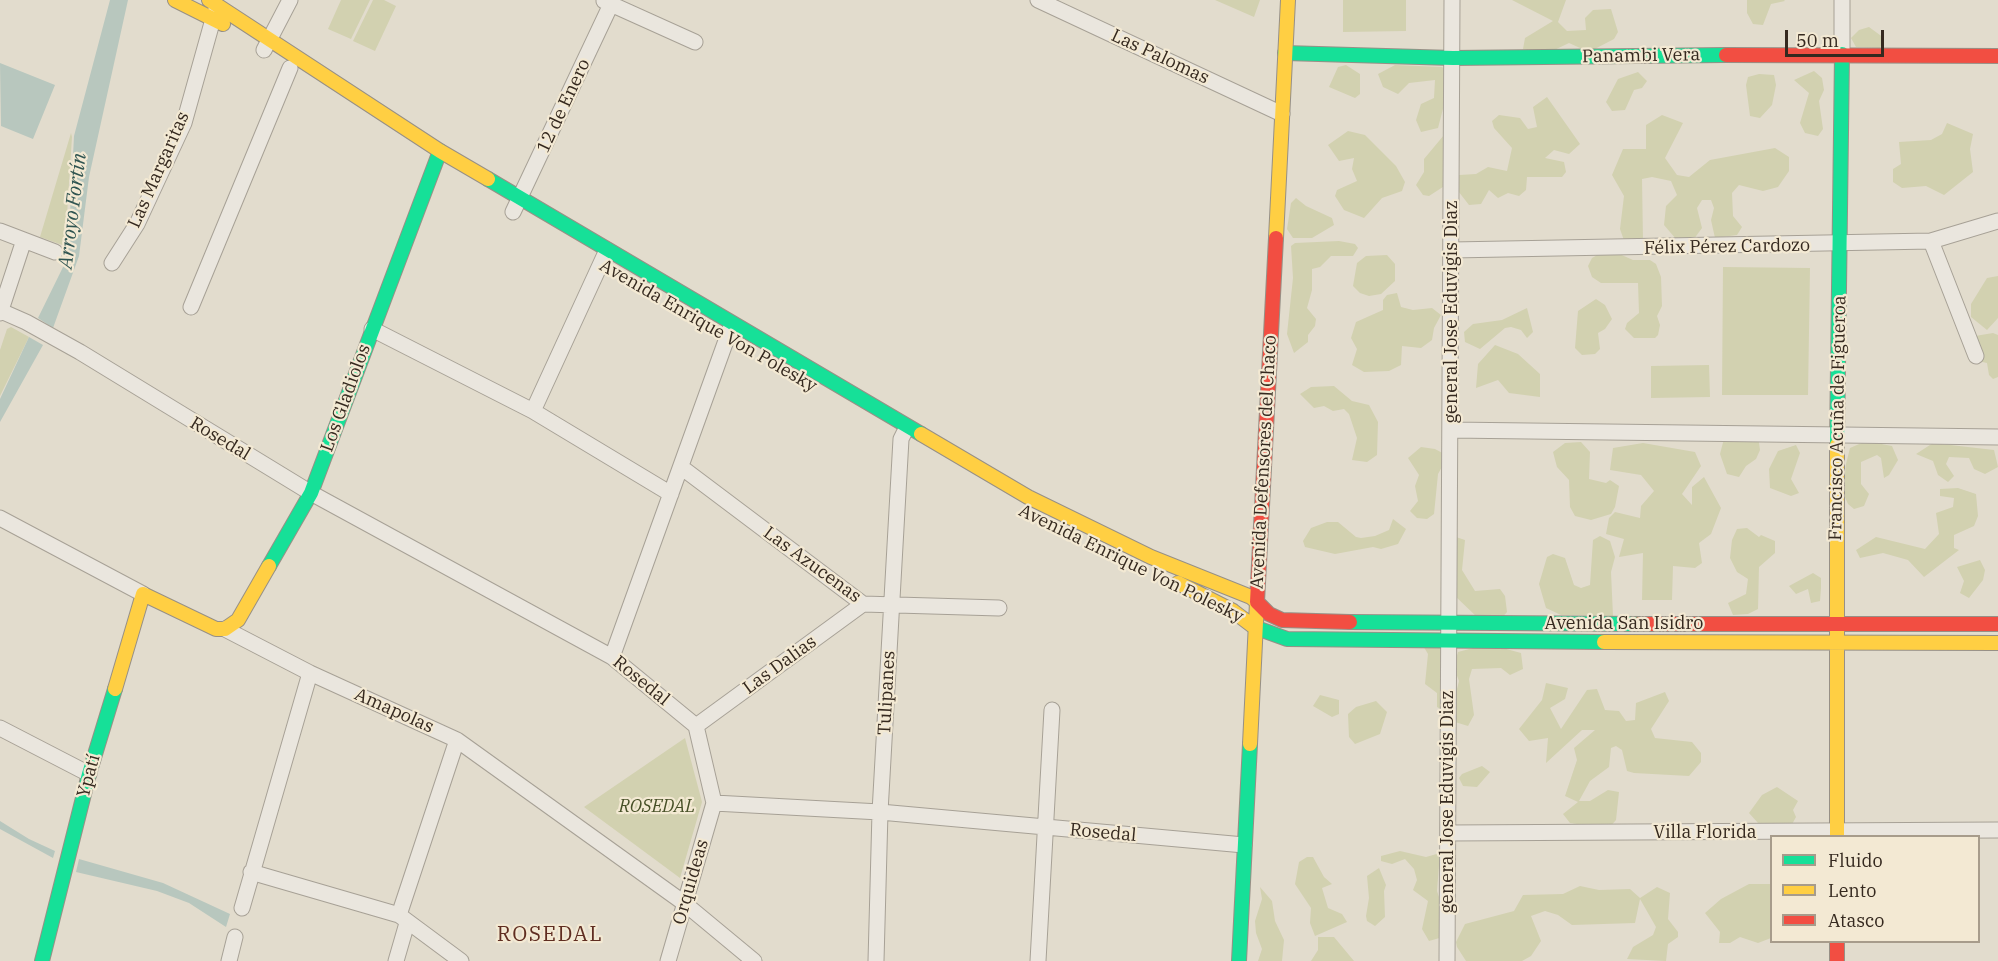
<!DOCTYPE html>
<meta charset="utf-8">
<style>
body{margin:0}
#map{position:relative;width:1998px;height:961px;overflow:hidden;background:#e2dccd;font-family:"IBM Plex Serif",serif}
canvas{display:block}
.legend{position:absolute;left:1770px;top:835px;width:210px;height:108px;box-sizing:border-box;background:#f3e9d3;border:2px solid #a79c8b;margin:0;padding:8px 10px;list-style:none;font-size:18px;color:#35291f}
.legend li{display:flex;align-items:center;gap:12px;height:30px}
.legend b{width:30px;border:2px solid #a79c8b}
.scale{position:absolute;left:1785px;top:30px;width:99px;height:27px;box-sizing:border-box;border:3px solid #35291f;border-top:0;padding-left:8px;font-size:18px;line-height:21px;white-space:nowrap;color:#35291f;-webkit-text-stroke:4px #f3e9d3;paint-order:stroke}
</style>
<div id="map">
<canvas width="1998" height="961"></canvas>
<ul class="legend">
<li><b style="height:8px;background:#16e098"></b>Fluido</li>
<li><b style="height:8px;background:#ffcf43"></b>Lento</li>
<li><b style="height:8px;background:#f24e42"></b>Atasco</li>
</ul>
<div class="scale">50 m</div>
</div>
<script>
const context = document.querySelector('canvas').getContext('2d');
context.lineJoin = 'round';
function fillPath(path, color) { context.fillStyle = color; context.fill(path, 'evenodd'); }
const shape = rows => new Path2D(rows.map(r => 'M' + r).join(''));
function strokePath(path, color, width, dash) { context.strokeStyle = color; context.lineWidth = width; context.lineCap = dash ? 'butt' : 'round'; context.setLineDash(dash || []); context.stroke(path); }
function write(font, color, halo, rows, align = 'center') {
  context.font = font + ' "IBM Plex Serif",serif'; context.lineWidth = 4.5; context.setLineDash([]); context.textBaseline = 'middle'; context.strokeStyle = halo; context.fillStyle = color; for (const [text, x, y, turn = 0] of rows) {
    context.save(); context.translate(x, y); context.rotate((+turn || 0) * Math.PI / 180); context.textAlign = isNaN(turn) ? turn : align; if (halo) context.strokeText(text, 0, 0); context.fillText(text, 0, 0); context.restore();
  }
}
const green = shape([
 [341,0,370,0,351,39,328,29],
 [373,0,384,0,396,6,375,51,353,41],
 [1215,0,1260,0,1254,17],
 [1343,0,1406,0,1406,31,1343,32],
 [1512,0,1566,0,1558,22,1567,31,1586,30,1585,18,1593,10,1611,9,1618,32,1614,39,1589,52,1569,43,1546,54,1523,49,1525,38,1553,21],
 [1747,0,1784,0,1785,1,1771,4,1763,25,1753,24,1747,13],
 [1869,27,1884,38,1880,48,1856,47,1851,38,1859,30],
 [1346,65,1360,74,1360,94,1355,98,1329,87,1338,67],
 [1395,65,1442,67,1448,71,1444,105,1438,128,1421,132,1416,120,1421,104,1434,98,1435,80,1409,83,1398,94,1383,87,1378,74],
 [1814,71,1822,78,1824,90,1819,101,1823,129,1818,136,1805,133,1800,123,1809,93,1794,80],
 [1638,72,1647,81,1642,88,1634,90,1625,110,1612,111,1606,102,1618,79],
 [1759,74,1774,75,1776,85,1772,105,1760,118,1750,116,1746,85,1748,77],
 [1547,97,1580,144,1569,154,1554,150,1545,158,1564,162,1566,172,1562,177,1527,177,1526,190,1519,196,1508,193,1498,198,1489,190,1481,204,1469,205,1455,187,1459,175,1476,174,1488,167,1507,171,1512,148,1494,128,1492,121,1499,115,1520,118,1528,129,1537,127,1533,107],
 [1662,115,1683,123,1665,158,1677,175,1689,177,1710,160,1775,148,1789,157,1789,171,1778,187,1763,191,1739,185,1732,193,1733,216,1742,227,1737,235,1715,238,1711,220,1714,208,1711,200,1702,200,1697,208,1702,228,1691,243,1676,239,1664,225,1666,206,1677,195,1671,181,1652,177,1642,179,1643,241,1626,246,1620,229,1624,196,1612,175,1623,149,1646,149,1646,125],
 [1947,123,1973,134,1970,149,1973,172,1944,195,1926,186,1902,188,1893,182,1893,169,1901,164,1899,142,1931,140,1942,134],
 [1348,131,1365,135,1396,166,1405,182,1402,191,1382,198,1364,218,1344,210,1335,196,1337,190,1357,181,1352,169,1354,158,1339,161,1328,145],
 [71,133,72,137,65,246,40,237],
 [1444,135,1446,185,1429,196,1423,195,1416,185,1424,172,1424,159],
 [1296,198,1306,206,1332,218,1334,225,1312,238,1293,238,1287,229,1291,203],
 [1339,241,1355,244,1358,248,1353,256,1331,256,1320,267,1312,269,1312,290,1307,308,1316,319,1315,326,1308,335,1308,342,1294,353,1287,334,1293,278,1291,246,1295,243],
 [1608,249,1633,260,1650,260,1656,264,1661,277,1662,306,1657,316,1660,325,1658,335,1655,338,1634,338,1625,329,1627,323,1639,313,1638,283,1601,283,1592,277,1588,266,1592,258],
 [1387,255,1395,264,1395,281,1381,294,1369,296,1360,293,1353,286,1357,263,1366,256],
 [1723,267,1810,268,1808,395,1722,395],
 [1998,276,1998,318,1987,330,1971,317,1971,304,1987,278],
 [1397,293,1401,307,1413,310,1432,308,1441,315,1434,328,1432,340,1421,348,1402,346,1401,365,1389,371,1364,372,1352,365,1357,349,1351,338,1356,322,1383,310,1383,300,1387,295],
 [1596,299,1605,305,1612,319,1605,329,1598,333,1600,349,1595,354,1582,355,1575,348,1578,311],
 [1527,308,1533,332,1527,338,1521,330,1511,327,1505,328,1480,349,1465,342,1464,332,1473,324,1502,320],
 [11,327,29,337,0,396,0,350,7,329],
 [1993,333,1998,335,1998,377,1993,379,1989,375,1987,363,1978,361,1975,336],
 [1495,345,1518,354,1540,374,1540,397,1509,393,1498,380,1476,388,1478,364],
 [1709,365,1710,397,1651,398,1651,366],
 [1334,386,1352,401,1369,405,1378,422,1377,455,1367,462,1352,460,1357,438,1349,414,1344,409,1333,411,1324,406,1314,408,1300,394,1311,387],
 [1757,429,1760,450,1756,459,1746,466,1739,477,1727,474,1720,454,1726,431],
 [1866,441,1892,446,1898,460,1889,475,1884,478,1881,458,1877,455,1861,462,1861,484,1869,494,1864,506,1854,509,1848,504,1843,493,1846,464,1850,448],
 [1581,442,1590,452,1589,479,1606,483,1610,480,1619,486,1615,507,1611,514,1591,520,1575,516,1570,507,1569,480,1557,467,1553,452,1565,443],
 [1643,443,1695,452,1701,466,1682,494,1692,505,1692,487,1704,477,1721,508,1711,534,1699,543,1702,563,1695,568,1673,566,1672,600,1642,600,1643,553,1619,557,1624,539,1606,534,1609,518,1615,512,1640,518,1641,506,1654,491,1641,475,1610,470,1613,448],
 [1933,443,1994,450,1998,467,1985,474,1974,469,1969,458,1949,457,1946,464,1954,476,1948,482,1938,475,1933,461,1916,454],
 [1796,445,1800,453,1791,479,1799,493,1791,496,1770,488,1769,469,1778,451],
 [1421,447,1435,449,1448,456,1438,474,1434,514,1427,519,1417,518,1410,511,1418,501,1415,486,1419,475,1408,458],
 [1958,488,1976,494,1978,516,1974,526,1954,535,1954,548,1959,550,1924,577,1908,560,1883,553,1860,558,1856,550,1876,537,1925,549,1939,534,1936,513,1953,507,1954,498,1940,496,1940,489],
 [1393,519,1406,529,1398,544,1381,549,1373,547,1335,554,1305,547,1303,541,1311,528,1327,522,1338,522,1356,537,1361,538,1375,536,1389,530],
 [1747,528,1759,537,1761,535,1775,541,1775,553,1759,567,1758,609,1748,614,1733,615,1728,603,1746,594,1748,579,1737,572,1730,558,1732,540,1737,529],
 [1600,536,1610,541,1615,557,1611,572,1613,616,1561,615,1546,608,1539,584,1547,557,1553,554,1565,558,1574,585,1581,588,1590,585,1593,540],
 [1456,537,1465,540,1462,570,1475,591,1500,589,1505,596,1507,612,1499,621,1478,618,1454,595],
 [1980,560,1985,570,1983,580,1969,598,1960,593,1964,581,1957,567],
 [1813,573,1821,578,1821,588,1820,601,1811,603,1808,589,1796,594,1789,586],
 [1422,644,1446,647,1442,710,1437,707,1437,693,1425,684,1428,654],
 [1488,644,1521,653,1523,669,1510,675,1501,668,1472,669,1469,679,1474,715,1468,726,1455,722,1453,705,1459,681,1454,668,1458,652],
 [1546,683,1568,688,1565,699,1550,708,1561,729,1587,690,1597,689,1605,710,1619,711,1626,721,1635,720,1636,703,1665,692,1669,701,1651,729,1655,738,1692,742,1701,753,1701,762,1689,776,1634,773,1627,771,1622,750,1616,746,1611,748,1609,767,1590,781,1579,801,1590,801,1608,790,1619,792,1616,820,1608,829,1570,823,1563,814,1578,802,1565,796,1577,760,1574,748,1595,730,1582,730,1546,763,1548,738,1529,741,1519,729,1542,700],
 [1320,695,1339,700,1339,714,1332,717,1313,706],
 [1376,701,1387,712,1380,734,1355,744,1349,737,1348,714,1356,707],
 [685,738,702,802,680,878,584,807],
 [1482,766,1490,772,1477,787,1463,786,1459,778,1462,774],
 [1777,787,1798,801,1793,810,1796,817,1790,828,1758,823,1749,813,1762,795],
 [1400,851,1426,857,1440,853,1437,891,1444,912,1443,937,1429,941,1422,929,1428,901,1413,890,1417,880,1414,869,1405,859,1392,864,1381,861,1381,856],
 [1307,857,1313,857,1324,877,1332,884,1322,888,1328,908,1342,914,1347,922,1315,936,1310,923,1311,908,1295,884,1299,862],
 [1379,868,1386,885,1384,891,1385,917,1375,926,1367,921,1366,916,1369,898,1367,876],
 [1749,884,1771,884,1771,938,1758,943,1740,937,1730,943,1719,943,1720,932,1705,913,1721,899],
 [1580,886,1599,890,1630,889,1640,898,1657,887,1670,893,1668,919,1678,932,1678,937,1668,944,1666,961,1627,959,1633,947,1653,935,1656,927,1640,899,1635,923,1572,925,1558,915,1545,911,1531,916,1541,941,1531,956,1522,961,1466,961,1457,947,1456,942,1465,924,1514,911,1523,895,1563,894],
 [1260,887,1272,901,1275,921,1284,940,1282,961,1258,961,1262,949,1256,933,1255,921,1262,899],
 [1318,937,1334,937,1354,961,1311,961,1318,950]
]);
const water = shape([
 [110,0,128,0,89,177,79,256,53,328,38,318,65,263,69,234,74,136],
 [0,63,55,85,33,139,1,126],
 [29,337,43,345,0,422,0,399],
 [0,821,29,839,55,851,53,858,0,829],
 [79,859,163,883,230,914,226,927,189,903,157,891,76,872]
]);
const street = shape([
 [1038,0,1282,114],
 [1842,0,1842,54],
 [604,1,695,42],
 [264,50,290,0],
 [513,212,613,0],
 [0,231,55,252],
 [1931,241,1976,356],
 [1452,250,1931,241,1998,221],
 [112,263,137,224,184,123,215,12],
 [191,307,290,68],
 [1,311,26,322,80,352,311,493,612,657,696,726,714,803],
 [0,313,24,240],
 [372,329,533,411,671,494],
 [533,411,607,250],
 [1451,430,1998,437],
 [681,467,863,604,999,608],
 [0,518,143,594],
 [225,629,310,673,457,740,684,903,754,961],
 [612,657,732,324],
 [696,726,863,604],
 [0,728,89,774],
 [714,803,880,812,1244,845],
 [1448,833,1998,830],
 [251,872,399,915,461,961],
 [242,908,310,673],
 [399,915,457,740],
 [229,961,235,937],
 [396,961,407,923],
 [668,961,714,803],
 [876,961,880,812,901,439,907,427],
 [1038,961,1052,710],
 [1447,961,1452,0]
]);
const fast = shape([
 [1285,53,1453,58,1726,55],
 [488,179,921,434],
 [1837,445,1842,54],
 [269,566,311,493,440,151],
 [1350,622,1639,624],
 [1254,627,1287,639,1604,642],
 [42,961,89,774,115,689],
 [1239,961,1250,744]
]);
const slow = shape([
 [175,0,223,24],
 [209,0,440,151,488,179],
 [1276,238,1288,0],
 [921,434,1028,497,1151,557,1251,597,1257,602,1250,744],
 [1837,445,1837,836],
 [1178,583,1233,611,1254,627],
 [1604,642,1998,643],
 [115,689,143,594,216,629,225,629,238,620,269,566]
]);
const jam = shape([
 [1726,55,1998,56],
 [1276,238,1257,602,1269,614,1282,620,1350,622],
 [1639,624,1998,624],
 [1837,942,1837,961]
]);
const streetNames = [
 ["Panambi Vera",1641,56,-1],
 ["Las Palomas",1160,57,25],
 ["12 de Enero",564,106,-65],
 ["Las Margaritas",159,170,-66],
 ["Félix Pérez Cardozo",1727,247,-1],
 ["general Jose Eduvigis Diaz",1452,312,-90],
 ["Avenida Enrique Von Polesky",708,326,30],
 ["Los Gladiolos",346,398,-70],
 ["Francisco Acuña de Figueroa",1838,418,-89],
 ["Rosedal",220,439,31],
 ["Avenida Defensores del Chaco",1264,462,-87],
 ["Avenida Enrique Von Polesky",1131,564,26],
 ["Las Azucenas",812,565,36],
 ["Avenida San Isidro",1624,624],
 ["Las Dalias",780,665,-36],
 ["Rosedal",641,681,39],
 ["Tulipanes",887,693,-87],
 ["Amapolas",394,711,24],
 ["Ypatí",89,776,-75],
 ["general Jose Eduvigis Diaz",1448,802,-90],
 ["Rosedal",1103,833,5],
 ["Villa Florida",1705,833],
 ["Orquideas",691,882,-74]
];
const parkNames = [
 ["ROSEDAL",657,807]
];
const waterNames = [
 ["Arroyo Fortín",73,211,-83]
];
const quarterNames = [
 ["ROSEDAL",550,935]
];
fillPath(green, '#d2d1b0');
fillPath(water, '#b8c7be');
strokePath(street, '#a7a196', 17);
strokePath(fast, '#979086', 16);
strokePath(slow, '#979086', 16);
strokePath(jam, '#979086', 16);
strokePath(street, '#eae6de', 15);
strokePath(fast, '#16e098', 14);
strokePath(slow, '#ffcf43', 14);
strokePath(jam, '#f24e42', 14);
write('18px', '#35291f', '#f3e9d3', streetNames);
write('italic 18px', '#475027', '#f3e9d3', parkNames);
write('italic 20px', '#2f5451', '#f3e9d3', waterNames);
context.letterSpacing = '1.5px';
write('21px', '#5f2d21', '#f3e9d3', quarterNames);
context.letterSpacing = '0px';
</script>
